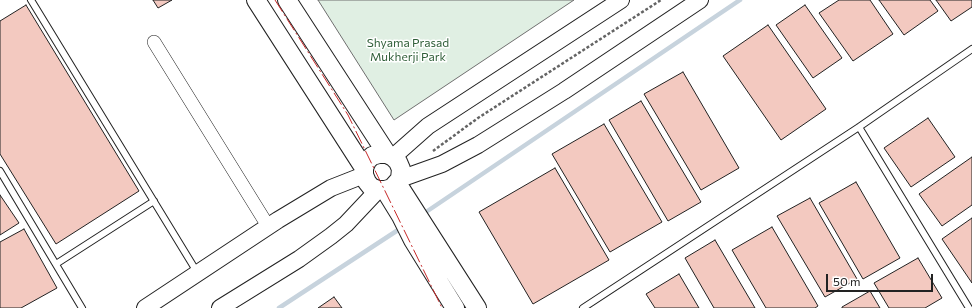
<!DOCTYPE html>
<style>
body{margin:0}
#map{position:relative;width:972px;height:308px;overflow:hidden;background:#fff;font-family:Commissioner,sans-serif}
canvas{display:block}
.scale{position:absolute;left:826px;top:274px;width:107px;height:18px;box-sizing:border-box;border:2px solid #222;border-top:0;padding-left:5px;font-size:12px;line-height:14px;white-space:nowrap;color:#222;-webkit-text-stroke:3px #fff;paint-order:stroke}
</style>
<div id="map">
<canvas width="972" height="308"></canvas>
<div class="scale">50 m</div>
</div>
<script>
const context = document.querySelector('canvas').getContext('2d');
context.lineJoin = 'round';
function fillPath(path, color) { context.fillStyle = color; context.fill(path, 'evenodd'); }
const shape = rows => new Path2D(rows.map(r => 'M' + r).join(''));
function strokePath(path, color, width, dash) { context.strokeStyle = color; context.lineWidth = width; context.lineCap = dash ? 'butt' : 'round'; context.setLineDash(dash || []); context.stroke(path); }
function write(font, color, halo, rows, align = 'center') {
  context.font = font + ' Commissioner,sans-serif'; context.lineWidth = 3; context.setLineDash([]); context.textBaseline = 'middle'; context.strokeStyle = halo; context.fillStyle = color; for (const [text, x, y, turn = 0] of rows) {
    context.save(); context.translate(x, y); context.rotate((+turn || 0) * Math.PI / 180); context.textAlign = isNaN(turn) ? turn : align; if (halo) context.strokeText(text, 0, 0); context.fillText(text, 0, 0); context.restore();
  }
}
const green = shape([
 [318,0,574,0,394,120,318,0]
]);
const stream = shape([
 [426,212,740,0],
 [279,308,398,230]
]);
const building = shape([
 [153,0,172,0,158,8,153,0],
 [839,0,870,0,893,34,853,61,819,13,839,0],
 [879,0,930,0,938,11,904,35,879,0],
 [936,0,972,0,972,7,951,21,936,0],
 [26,5,139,191,56,244,0,154,0,21,26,5],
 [805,5,842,58,813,78,776,25,805,5],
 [768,25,826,109,781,140,723,56,768,25],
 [683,72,739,168,701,190,644,94,683,72],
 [641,101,701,202,668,221,609,120,641,101],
 [928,118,955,157,911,187,884,148,928,118],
 [604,124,662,222,610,252,552,154,604,124],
 [972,157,972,205,942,226,919,194,972,157],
 [555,168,609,260,533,304,479,212,555,168],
 [856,182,900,258,863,279,819,203,856,182],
 [0,195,19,223,0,235,0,195],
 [810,198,857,279,825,297,777,216,810,198],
 [972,218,972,283,942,239,972,218],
 [772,227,818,306,815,308,766,308,732,250,772,227],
 [24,229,57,288,21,308,0,308,0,242,24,229],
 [715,240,755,308,714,308,685,258,715,240],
 [918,258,942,298,925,308,889,308,874,283,918,258],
 [679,274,699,308,655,308,646,294,679,274],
 [870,291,880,308,842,308,842,307,870,291],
 [334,297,342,308,318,308,334,297]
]);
const path = shape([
 [433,151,478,118,661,0]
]);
const service = shape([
 [31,0,197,272],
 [859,127,969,308],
 [0,171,82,308],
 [56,264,154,201],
 [583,308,859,127,972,49]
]);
const minor = shape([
 [154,42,268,226]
]);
const tertiary = shape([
 [393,157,428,126,621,0],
 [400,179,442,164,478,145,564,91,700,0],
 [145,308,278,220,331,188,364,175],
 [220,308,299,259,331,236,346,224,378,190]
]);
const secondary = shape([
 [256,0,364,168],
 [287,0,387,154],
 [379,154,387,154,393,157,398,162,401,169,400,179,392,188,385,190,378,190,371,187,367,182,364,175,364,168,367,161,372,156,379,154],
 [397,183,477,308],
 [385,190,401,216,413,240,455,308]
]);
const power = shape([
 [275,0,348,115,442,308]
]);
const parkNames = [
 ["Shyama Prasad",408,43],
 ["Mukherji Park",408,57]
];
fillPath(green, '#e0efe3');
strokePath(green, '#6f6f6f', 1);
strokePath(stream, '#c7d3dd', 4.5);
fillPath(building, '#f3c9c0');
strokePath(building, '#222', 1);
strokePath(service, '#222', 8);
strokePath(minor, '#222', 14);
strokePath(tertiary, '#222', 18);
strokePath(secondary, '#222', 20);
strokePath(path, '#646464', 2.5, [3, 2]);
strokePath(service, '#fff', 6);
strokePath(minor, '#fff', 13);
strokePath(tertiary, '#fff', 16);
strokePath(secondary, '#fff', 18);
strokePath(power, '#c62828', 1, [14, 3, 2, 3]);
write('12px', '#2f5e38', '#fff', parkNames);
</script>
